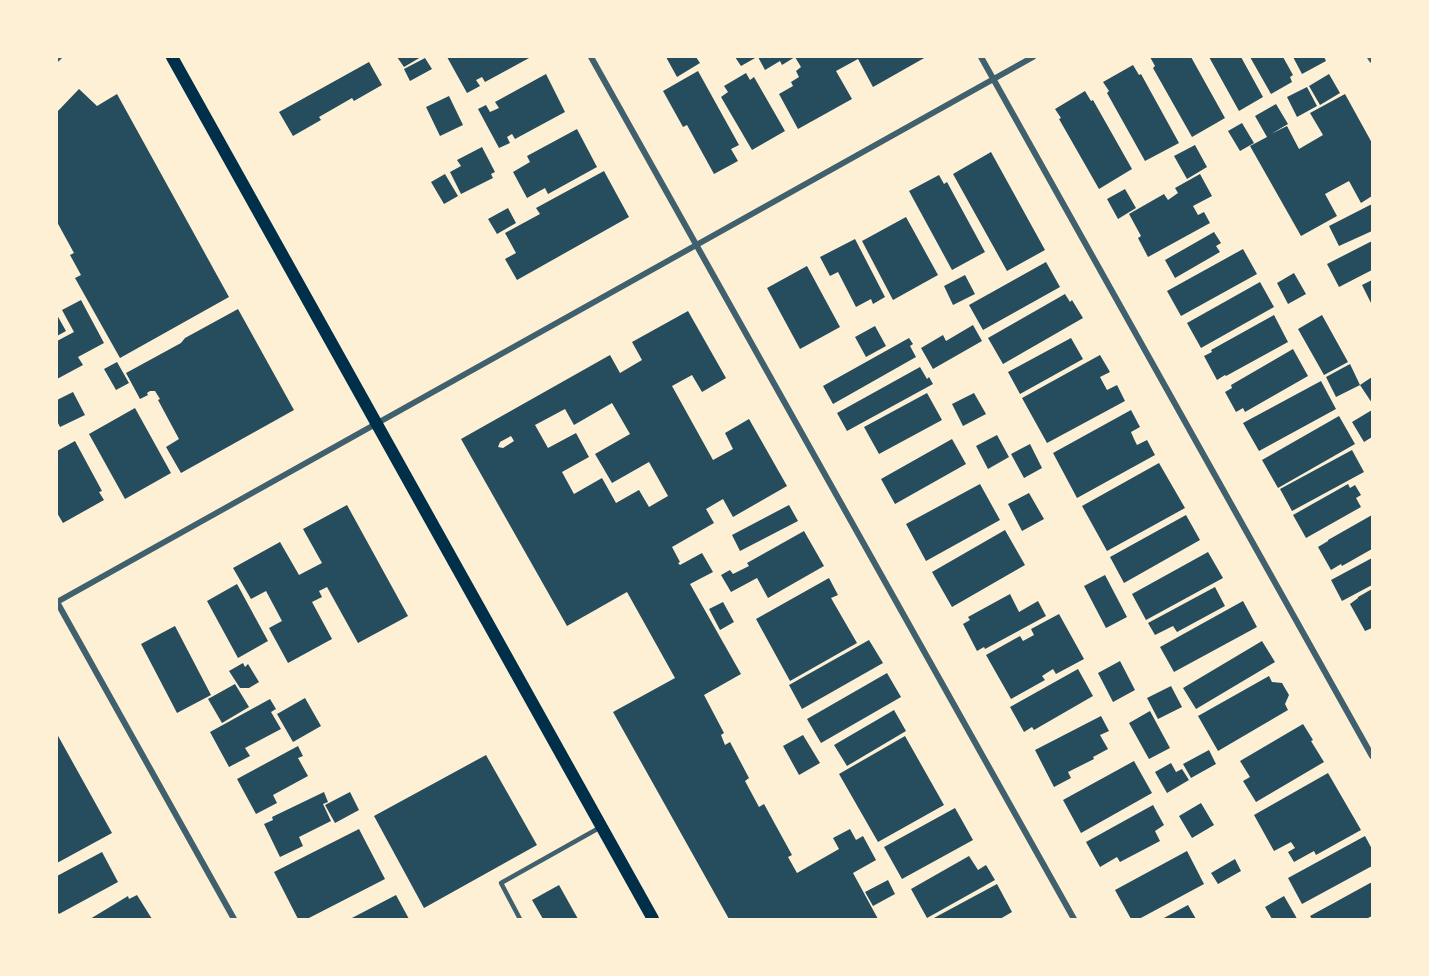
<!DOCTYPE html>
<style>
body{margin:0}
#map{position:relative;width:1429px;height:976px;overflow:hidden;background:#fdf0d5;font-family:"Noto Sans",sans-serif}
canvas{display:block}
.frame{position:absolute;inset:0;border:58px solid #fdf0d5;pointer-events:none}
</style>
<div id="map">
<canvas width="1429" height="976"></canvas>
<div class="frame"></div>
</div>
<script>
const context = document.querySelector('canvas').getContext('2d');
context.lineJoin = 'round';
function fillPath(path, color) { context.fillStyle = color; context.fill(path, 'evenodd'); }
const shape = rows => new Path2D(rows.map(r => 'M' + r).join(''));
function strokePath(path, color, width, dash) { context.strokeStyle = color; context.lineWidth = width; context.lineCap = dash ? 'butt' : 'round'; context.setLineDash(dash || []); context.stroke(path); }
const building = shape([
 [397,57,421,57,404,67],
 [447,57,531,57,485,82,482,77,476,80,480,86,467,93],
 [666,57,696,57,700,63,677,77],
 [735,57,757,57,741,66],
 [758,57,795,57,782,65,780,61,765,70],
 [795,57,926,57,873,87,858,59,836,71,852,99,798,129,779,94,793,86,791,82,799,77,796,71,801,67],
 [1150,57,1191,57,1225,118,1192,137,1153,68,1155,66],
 [1209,57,1241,57,1263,97,1239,111],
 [1250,57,1283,57,1293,75,1290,77,1292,82,1271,94],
 [1293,57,1324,57,1326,61,1302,74],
 [425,58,432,69,410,81,404,69],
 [369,62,382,85,354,101,352,98,319,117,321,120,293,136,279,112],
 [1133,65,1139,75,1141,74,1179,143,1145,161,1107,93,1109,91,1103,82],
 [698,71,739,145,731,149,738,161,714,174,687,125,683,127,663,91],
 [746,73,750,80,754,77,785,131,752,150,721,97,728,92,724,86],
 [546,74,565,112,515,139,512,134,507,137,510,143,499,148,478,109,486,105,490,112,499,108,495,102],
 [1329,74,1340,93,1320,105,1309,86],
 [1307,87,1317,106,1297,117,1287,97],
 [79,89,97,106,117,94,229,297,120,358,75,278,81,275,70,255,74,253,57,222,57,112],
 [1085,91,1091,101,1093,100,1132,169,1099,189,1059,119,1061,118,1055,109],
 [1345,94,1372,143,1372,196,1361,203,1349,181,1325,194,1337,216,1301,236,1250,146,1267,137,1255,116,1276,104,1288,124,1271,134,1287,126,1299,149,1323,135,1310,113],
 [449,96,463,125,440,136,426,107],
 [1242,123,1254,143,1240,151,1228,131],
 [577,129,597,167,548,194,545,188,527,198,513,172,530,162,527,156],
 [1195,145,1207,167,1187,179,1174,156],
 [482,147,495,172,491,174,493,178,461,194,450,172,461,166,457,160],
 [991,152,1045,250,1007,271,953,174],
 [604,171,629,217,517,280,505,259,516,253,505,233,540,214,536,208],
 [445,174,458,196,444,204,431,182],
 [1200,174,1212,196,1193,206,1198,215,1204,212,1210,223,1148,257,1138,238,1141,236,1129,214,1164,194,1168,200,1178,193,1175,188],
 [939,175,944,184,947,182,985,252,952,270,909,191],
 [1125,189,1136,208,1118,219,1107,199],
 [1372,204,1372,231,1339,246,1329,226],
 [508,208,516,223,497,234,488,219],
 [906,217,938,275,893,300,862,241],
 [1214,232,1221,243,1216,246,1220,252,1175,278,1165,260],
 [855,239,885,297,873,304,871,299,856,307,838,272,830,276,820,257],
 [1372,241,1372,270,1339,287,1327,264],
 [1243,249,1257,274,1181,316,1167,291],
 [1046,262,1060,287,983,330,969,305],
 [807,266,840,327,800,349,767,288],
 [1294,273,1306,294,1288,304,1277,283],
 [965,275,975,294,953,305,944,286],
 [1372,280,1372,305,1362,285],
 [1260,282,1274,307,1201,348,1187,323],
 [1065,294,1070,302,1072,300,1083,318,1003,364,988,338],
 [81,300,104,343,78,357,83,365,57,379,57,341,74,332,62,310],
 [238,309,294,410,181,473,166,447,179,439,158,400,160,399,155,391,150,391,147,393,148,395,140,399,126,373,181,343,185,338],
 [688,311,726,378,702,392,692,375,672,386,713,460,733,449,725,433,749,419,787,486,733,517,723,499,706,509,714,523,672,547,680,562,678,563,680,565,702,553,713,572,690,584,741,674,704,695,724,733,721,735,725,745,730,742,749,778,745,781,759,807,764,804,792,855,788,857,797,873,839,849,833,838,850,829,856,840,863,836,876,860,853,873,878,919,729,919,613,712,675,678,627,592,567,626,461,439,610,355,620,373,642,360,632,342],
 [612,403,630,434,595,454,612,483,649,462,668,496,649,507,639,490,616,503,602,478,574,494,562,472,589,457,576,433,548,448,535,425,565,409,574,425],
 [511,436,514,441,503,448,498,447,500,442],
 [57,315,66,331,57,336],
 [1274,315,1288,342,1226,376,1225,375,1217,380,1204,356,1212,352,1211,350],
 [1322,315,1348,362,1324,375,1298,329],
 [973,325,982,341,933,369,921,348,943,335,946,341],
 [875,326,886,346,866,357,855,337],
 [909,338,913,344,910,346,916,357,833,404,823,386],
 [1071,338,1083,359,1020,394,1008,372],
 [1293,349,1308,376,1245,412,1243,408,1236,412,1225,392,1232,388,1231,385],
 [1100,355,1110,372,1100,377,1107,390,1117,385,1125,401,1047,443,1022,398],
 [117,362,129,383,116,390,104,369],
 [1350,364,1360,385,1336,397,1326,377],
 [920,367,927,379,929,377,933,384,847,431,837,413],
 [1372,377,1372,403,1360,385],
 [1321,381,1336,409,1259,451,1243,423],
 [73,392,85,415,60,427,57,421,57,400],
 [927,393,942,420,879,454,864,427],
 [974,393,986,414,963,426,952,404],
 [135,408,171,473,125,499,89,434],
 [1131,410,1140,427,1131,432,1134,439,1137,445,1147,440,1155,455,1077,498,1053,453],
 [1372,410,1372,437,1364,442,1352,422],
 [1339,416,1355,444,1278,488,1262,460],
 [997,435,1009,457,988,469,976,446],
 [952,439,966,464,895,504,881,479],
 [75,441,102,491,99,492,104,500,63,523,57,513,57,451],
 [1030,444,1042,468,1024,478,1011,454],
 [1352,450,1364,472,1292,511,1280,489],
 [1159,463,1185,508,1107,551,1082,506],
 [980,484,1000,520,926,561,906,524],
 [1348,484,1350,488,1355,485,1361,495,1356,498,1361,507,1306,538,1293,515],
 [1029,493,1044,519,1022,531,1008,504],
 [347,505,408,616,358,643,327,587,319,591,322,597,312,602,332,639,288,663,269,628,282,621,266,591,251,599,233,568,280,542,299,575,322,563,303,529],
 [789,505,798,521,740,551,732,535],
 [1186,515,1200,540,1124,583,1110,557],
 [1372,515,1372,549,1342,566,1341,564,1331,570,1318,547,1328,541,1328,540],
 [1005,530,1025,565,952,607,932,572],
 [804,531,824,566,768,598,757,578,731,592,721,575,730,570,733,574,749,566,747,563],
 [1208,552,1223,578,1146,620,1132,594],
 [1372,558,1372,585,1342,601,1331,580],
 [1105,575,1127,617,1106,628,1084,586],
 [829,578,838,595,831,598,857,643,790,681,756,619],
 [237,584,268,641,238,658,207,601],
 [1215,587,1225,606,1177,632,1173,626,1155,635,1148,623],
 [1372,589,1372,628,1365,631,1350,604,1358,598,1358,597],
 [1010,594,1019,612,1038,601,1046,616,985,649,984,647,977,651,963,624,970,620,968,617],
 [1243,601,1257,627,1174,672,1160,647],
 [723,602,734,622,720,630,709,609],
 [1059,614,1084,659,1056,674,1053,669,1042,676,1045,680,1011,699,986,655,1020,636,1023,641,1034,635,1031,629],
 [175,626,211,695,177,713,141,644],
 [869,640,883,663,802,709,789,685],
 [1262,641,1275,662,1196,709,1183,688],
 [1120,661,1135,690,1113,702,1098,673],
 [243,663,245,667,248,664,259,682,249,688,240,688,229,671],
 [1078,669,1093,696,1034,730,1032,727,1024,732,1010,707],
 [887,673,901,697,821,743,807,719],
 [1269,676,1272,682,1282,683,1289,695,1285,704,1288,710,1218,751,1198,716],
 [235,684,249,707,222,723,208,699],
 [1171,686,1182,707,1158,719,1147,698],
 [305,698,321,726,293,742,277,714],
 [270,699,276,709,271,712,281,729,245,748,250,756,229,767,210,732],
 [894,710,906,731,847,766,834,745],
 [1150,711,1170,748,1149,759,1129,723],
 [1101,716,1109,731,1100,735,1108,749,1093,757,1094,759,1068,772,1071,778,1054,787,1035,750],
 [1303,724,1313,740,1311,741,1324,762,1256,802,1243,781,1250,777,1240,761],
 [57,734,112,833,57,863],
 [803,735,820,763,799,775,783,746],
 [905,736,944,805,878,842,839,774],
 [298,746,303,756,298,758,308,776,273,795,277,803,256,814,237,779],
 [1209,750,1216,764,1191,778,1183,764],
 [486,755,537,845,424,908,374,816],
 [1134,761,1152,793,1081,833,1063,800],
 [1171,763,1176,772,1182,769,1189,780,1167,793,1155,772],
 [1328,773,1361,830,1316,855,1314,851,1294,862,1288,852,1295,848,1291,842,1274,851,1254,815],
 [324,792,328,802,323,804,331,821,299,837,303,846,280,857,264,824,273,820,272,817],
 [350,792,359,810,335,823,325,805],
 [1201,803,1214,825,1192,838,1179,816],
 [1153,805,1164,825,1155,831,1160,841,1120,862,1117,857,1100,867,1086,842],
 [955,808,973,840,902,879,884,847],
 [359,829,385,879,307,919,298,919,274,872],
 [1365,836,1372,849,1372,866,1302,904,1288,878],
 [1187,851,1204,884,1139,919,1131,919,1115,890],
 [102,852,118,882,59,914,57,911,57,876],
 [969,856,978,870,986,865,995,880,927,918,911,889],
 [1235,859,1241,871,1218,884,1211,873],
 [888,880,895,894,873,906,865,892],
 [1372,882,1372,916,1366,919,1312,919,1310,916],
 [997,884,1012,912,1000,919,932,919],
 [559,885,578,919,543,919,532,900],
 [137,895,152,919,90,919,128,896,129,899],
 [396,895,409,919,350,919],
 [1284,896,1295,915,1297,919,1272,919,1265,907],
 [1188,905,1196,919,1162,919]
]);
const service = shape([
 [520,919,501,883,599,828]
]);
const minor = shape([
 [591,57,1074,919],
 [981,57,1372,756],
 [1370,57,1372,60],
 [57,59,59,57],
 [57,602,1033,57],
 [57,602,234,919]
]);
const secondary = shape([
 [172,57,653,919]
]);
fillPath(building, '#264d5e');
strokePath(service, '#3f606c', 4.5);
strokePath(minor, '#3f606c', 6);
strokePath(secondary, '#003049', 12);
</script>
